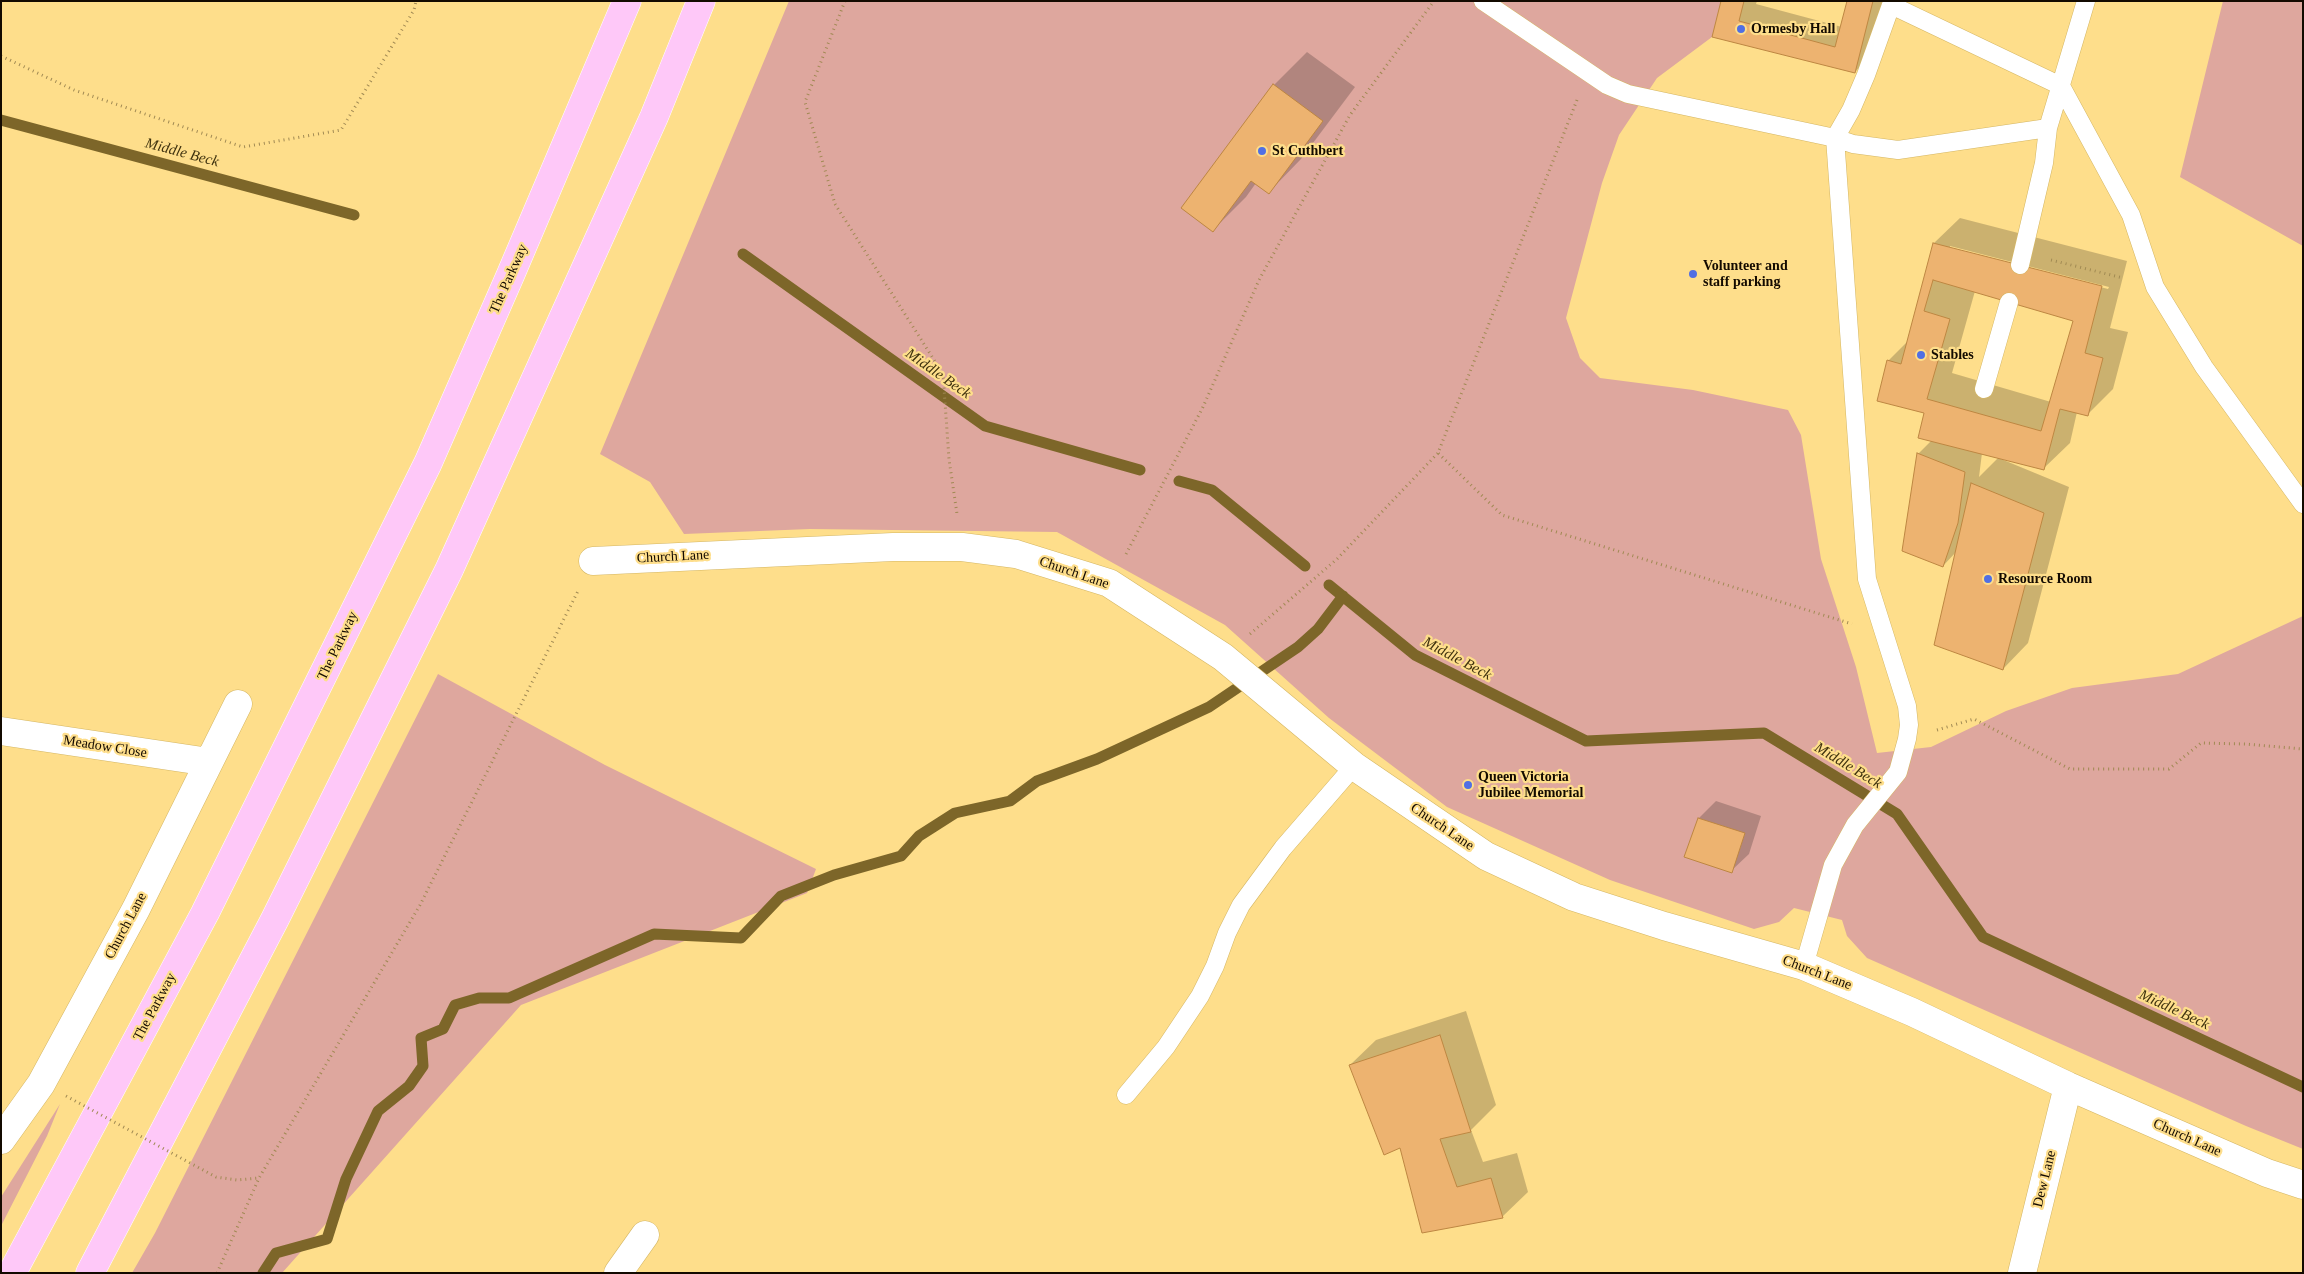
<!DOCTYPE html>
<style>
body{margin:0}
#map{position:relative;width:2304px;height:1274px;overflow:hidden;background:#fede8b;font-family:Georgia,serif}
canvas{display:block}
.frame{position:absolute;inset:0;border:2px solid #130a00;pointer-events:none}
</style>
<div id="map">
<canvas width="2304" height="1274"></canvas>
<div class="frame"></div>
</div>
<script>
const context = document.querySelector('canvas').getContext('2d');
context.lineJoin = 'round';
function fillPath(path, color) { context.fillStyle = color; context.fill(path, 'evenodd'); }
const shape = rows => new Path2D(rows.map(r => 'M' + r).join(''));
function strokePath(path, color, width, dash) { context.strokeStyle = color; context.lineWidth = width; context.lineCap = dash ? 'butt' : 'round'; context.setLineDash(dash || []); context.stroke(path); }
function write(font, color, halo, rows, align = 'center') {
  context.font = font + ' Georgia,serif'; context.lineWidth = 4.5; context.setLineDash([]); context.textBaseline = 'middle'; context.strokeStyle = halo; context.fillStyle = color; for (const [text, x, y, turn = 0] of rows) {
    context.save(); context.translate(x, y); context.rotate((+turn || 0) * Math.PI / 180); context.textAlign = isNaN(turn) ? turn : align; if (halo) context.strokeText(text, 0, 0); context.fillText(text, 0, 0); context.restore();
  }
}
const green = shape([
 [789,1,1721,1,1712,37,1657,78,1619,135,1602,183,1566,318,1580,358,1600,378,1693,390,1788,410,1801,435,1821,559,1856,667,1877,753,1931,747,2006,711,2072,688,2178,674,2303,616,2303,1149,2246,1126,1867,958,1847,936,1842,920,1794,908,1779,922,1754,929,1610,880,1447,807,1329,718,1225,625,1057,532,810,529,684,534,650,482,600,454],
 [2223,1,2303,1,2303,246,2180,177],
 [438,674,605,765,816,869,807,893,521,1005,282,1273,132,1273,155,1233],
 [60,1104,47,1136,1,1226,1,1197]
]);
const shadow = shape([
 [1722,1,1757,1,1756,4,1842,27,1848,1,1885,1,1872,54,1855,72,1713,36],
 [1307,52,1355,87,1301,159,1269,192,1256,183,1246,197,1213,230,1183,208,1274,85],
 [1960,218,2127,261,2110,328,2128,332,2113,389,2087,415,2077,412,2070,443,2044,468,2001,458,2001,459,2069,487,2028,643,2003,669,1956,552,1943,566,1918,454,1932,440,1926,412,1888,361,1909,340,1934,243],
 [1950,246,2109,287,2108,289,1950,248],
 [1975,291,2075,320,2051,402,1952,373],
 [1982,453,1999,457,1979,477],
 [1716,801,1761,816,1749,854,1731,871,1686,856,1699,818],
 [1466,1011,1496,1105,1471,1130,1483,1162,1517,1153,1528,1192,1502,1217,1423,1231,1401,1146,1350,1065,1376,1040]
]);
const stream = shape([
 [1,120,354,215],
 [743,254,985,426,1140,470],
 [1179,481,1212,490,1305,566],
 [1329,585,1415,655,1586,741,1764,733,1897,814,1983,937,2303,1087],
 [263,1273,276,1253,327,1239,346,1179,378,1111,409,1086,423,1066,421,1038,443,1029,455,1005,479,998,509,998,654,934,741,938,781,896,834,875,901,856,919,836,955,813,1010,801,1037,781,1097,759,1209,707,1298,647,1318,629,1343,596]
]);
const building = shape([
 [1721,1,1744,1,1739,21,1835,47,1847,1,1873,1,1855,73,1712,37,1721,1],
 [1273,84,1323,121,1269,194,1251,181,1213,232,1181,208,1273,84],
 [1933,243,2102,286,2085,353,2103,358,2088,416,2060,409,2044,470,1918,438,1924,413,1877,401,1887,360,1901,364,1933,243],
 [1933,280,2073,321,2041,431,1927,399,1950,319,1924,311,1933,280],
 [1917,453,1965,472,1958,523,1943,567,1902,551,1917,453],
 [1971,483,2044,513,2003,670,1934,645,1971,483],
 [1698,818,1745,833,1732,873,1684,857,1698,818],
 [1440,1035,1471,1132,1440,1139,1457,1187,1491,1178,1503,1218,1422,1233,1400,1148,1384,1155,1349,1065,1440,1035]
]);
const path = shape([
 [845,1,805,102,835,204,943,374,949,459,957,514],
 [1,56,74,90,243,147,341,130,414,10,416,1],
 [1577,100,1438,453,1502,515,1852,624],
 [2051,260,2123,278],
 [1126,554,1203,407,1259,280,1350,115,1434,1],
 [1250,634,1337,559,1438,453],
 [1937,730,1974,719,2070,769,2169,769,2201,743,2245,744,2303,749],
 [217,1273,259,1178,420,905,578,591]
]);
const service = shape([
 [1483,1,1607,85,1628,94,1835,138,1853,144,1898,150,2048,128,2086,1],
 [2020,265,2044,163,2048,128],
 [1984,389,2009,302],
 [1804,966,1833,865,1855,825,1898,772,1907,739,1909,725,1907,706,1867,579,1835,138,1851,110,1866,75,1891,5,2061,86,2131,215,2155,287,2204,367,2303,504],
 [1126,1095,1166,1047,1200,996,1215,966,1227,933,1241,905,1283,848,1354,766]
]);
const minor = shape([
 [593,561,893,547,962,547,1016,554,1109,583,1223,657,1354,766,1486,856,1574,897,1664,926,1804,966,1912,1012,2068,1086,2267,1173,2303,1185],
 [1,731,209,762],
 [1,1140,41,1084,136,909,238,704],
 [618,1273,645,1235],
 [2022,1273,2068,1086]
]);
const trunk = shape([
 [12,1273,205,913,428,463,510,276,627,1],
 [90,1273,275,919,449,570,654,117,701,1]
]);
const pathBridge = shape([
 [66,1096,216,1177,237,1180,259,1178]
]);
const markers = [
 [1741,29,5,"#516fe3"],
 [1262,151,5,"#516fe3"],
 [1693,274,5,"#516fe3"],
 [1921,355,5,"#516fe3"],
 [1988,579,5,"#516fe3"],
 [1468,785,5,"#516fe3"]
];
const poiNames = [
 ["Ormesby Hall",1751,29],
 ["St Cuthbert",1272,151],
 ["Volunteer and",1703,266],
 ["staff parking",1703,282],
 ["Stables",1931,355],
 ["Resource Room",1998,579],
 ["Queen Victoria",1478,777],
 ["Jubilee Memorial",1478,793]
];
const streetNames = [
 ["The Parkway",509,279,-66],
 ["Church Lane",673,557,-3],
 ["Church Lane",1074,573,19],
 ["The Parkway",338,646,-64],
 ["Meadow Close",105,747,9],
 ["Church Lane",1442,827,34],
 ["Church Lane",126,926,-62],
 ["Church Lane",1817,973,21],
 ["The Parkway",155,1007,-62],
 ["Church Lane",2187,1138,24],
 ["Dew Lane",2045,1179,-76]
];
const waterNames = [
 ["Middle Beck",182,153,15],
 ["Middle Beck",938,374,35],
 ["Middle Beck",1457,659,28],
 ["Middle Beck",1848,766,31],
 ["Middle Beck",2174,1010,25]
];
fillPath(green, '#dea79e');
fillPath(shadow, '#0003');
strokePath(stream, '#7d6629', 11);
fillPath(building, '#edb370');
strokePath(building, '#bd8642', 1);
strokePath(service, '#d4b663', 19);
strokePath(minor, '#d4b663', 29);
strokePath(trunk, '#fff', 29);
strokePath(path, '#a08953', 3, [1, 4]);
strokePath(service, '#fff', 18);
strokePath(minor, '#fff', 28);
strokePath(trunk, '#fec8f8', 28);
strokePath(pathBridge, '#a08953', 3, [1, 4]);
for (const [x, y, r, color] of markers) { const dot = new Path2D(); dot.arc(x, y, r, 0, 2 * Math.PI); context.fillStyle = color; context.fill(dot); strokePath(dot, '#fede8b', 2); }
write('bold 14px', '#130a00', '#fede8b', poiNames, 'left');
write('14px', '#130a00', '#fede8b', streetNames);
write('italic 15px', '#40330f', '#fede8b', waterNames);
</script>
